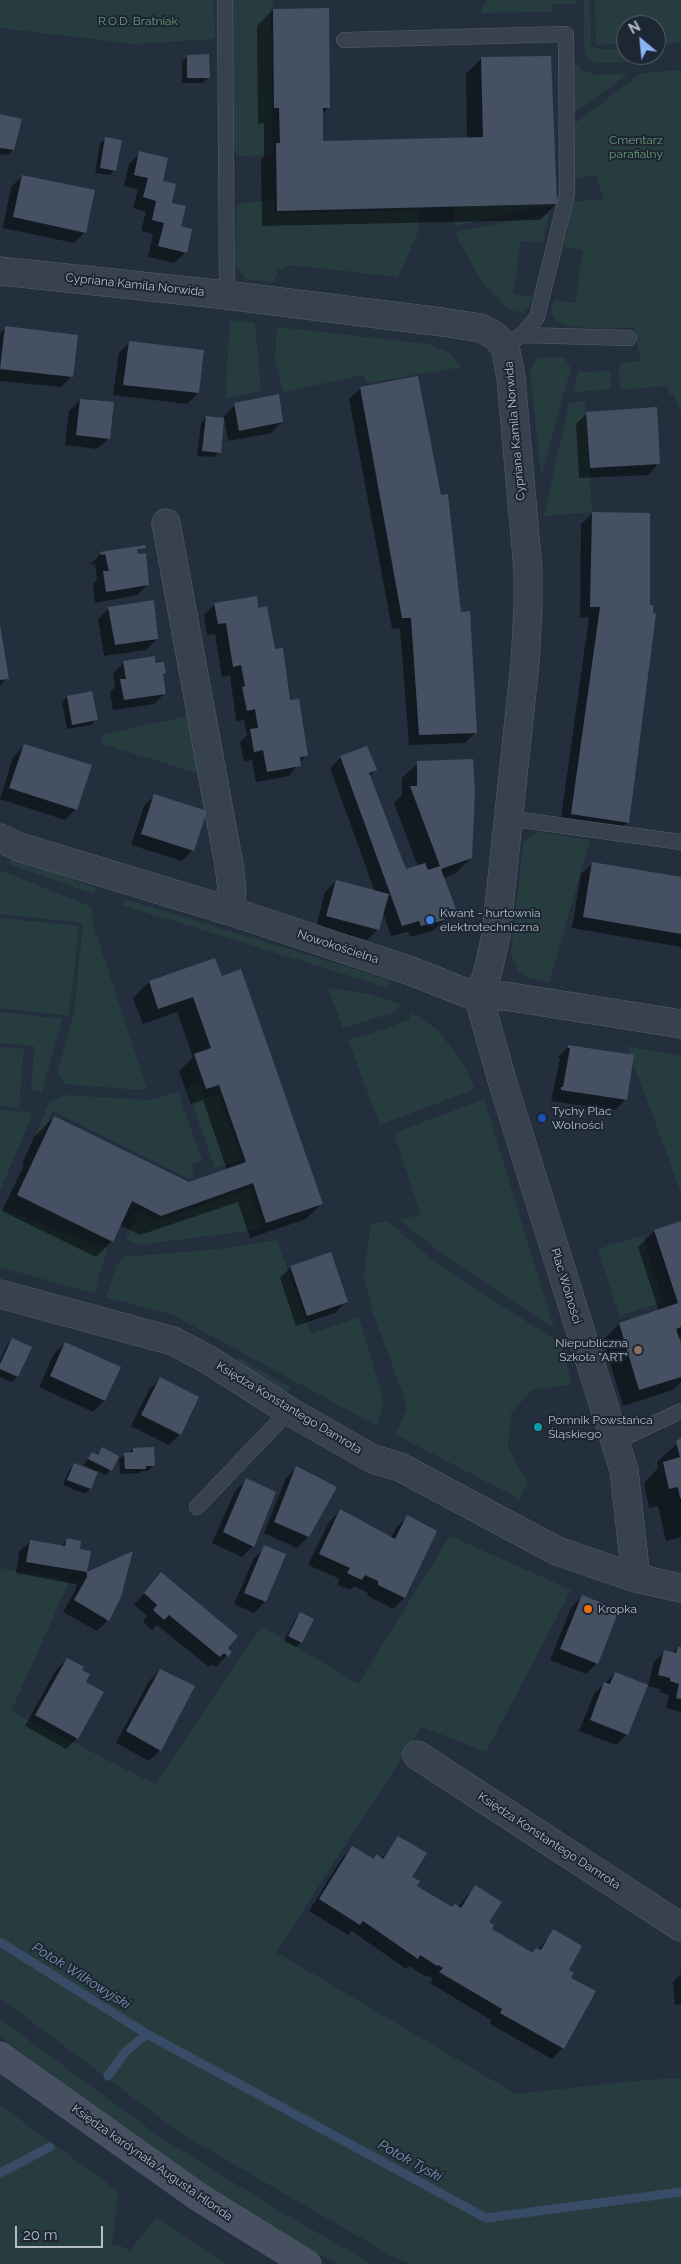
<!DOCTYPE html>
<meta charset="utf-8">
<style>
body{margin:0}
#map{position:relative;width:681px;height:2264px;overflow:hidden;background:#242f3e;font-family:Raleway,sans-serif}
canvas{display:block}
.north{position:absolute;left:616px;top:15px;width:50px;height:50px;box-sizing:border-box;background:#1d2633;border:1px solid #59626f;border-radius:50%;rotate:332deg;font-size:14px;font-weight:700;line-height:20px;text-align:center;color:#b4bcc9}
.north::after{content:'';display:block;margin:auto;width:18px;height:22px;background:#8ab4f8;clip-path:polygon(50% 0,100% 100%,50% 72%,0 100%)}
.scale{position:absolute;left:15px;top:2226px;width:88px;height:22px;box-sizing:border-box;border:2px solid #b4bcc9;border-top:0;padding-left:6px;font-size:15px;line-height:18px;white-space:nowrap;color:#b4bcc9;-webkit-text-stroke:4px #1d2633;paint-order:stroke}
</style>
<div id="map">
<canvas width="681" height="2264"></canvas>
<div class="north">N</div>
<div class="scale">20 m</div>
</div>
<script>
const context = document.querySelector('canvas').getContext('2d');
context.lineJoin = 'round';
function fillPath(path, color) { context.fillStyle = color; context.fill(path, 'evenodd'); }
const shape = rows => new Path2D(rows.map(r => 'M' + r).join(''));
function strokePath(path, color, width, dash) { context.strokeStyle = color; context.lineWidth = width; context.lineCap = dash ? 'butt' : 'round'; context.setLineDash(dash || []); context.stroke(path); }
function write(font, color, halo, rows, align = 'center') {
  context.font = font + ' Raleway,sans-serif'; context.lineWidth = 4; context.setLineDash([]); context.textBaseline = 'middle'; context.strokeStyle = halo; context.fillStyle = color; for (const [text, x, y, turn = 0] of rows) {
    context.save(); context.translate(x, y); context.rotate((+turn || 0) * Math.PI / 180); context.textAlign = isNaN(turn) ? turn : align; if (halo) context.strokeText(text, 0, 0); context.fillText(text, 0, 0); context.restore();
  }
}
const green = shape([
 [0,0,214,0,215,39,134,44,0,28],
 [233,0,274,0,271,8,273,155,240,156,235,152,232,141],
 [487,0,575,0,575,4,552,4,552,12,481,13,482,6,486,5],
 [584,0,590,0,591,46,603,50,626,49,626,55,656,55,656,49,658,49,658,61,597,63,590,61,585,56,584,48],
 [595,0,681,0,681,43,656,43,656,25,626,25,626,44,596,45],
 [576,62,580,69,595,75,629,73,573,114,574,63],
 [681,70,681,415,673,393,670,395,667,386,620,390,619,363,641,361,634,328,585,328,564,325,556,321,551,313,554,300,575,303,583,250,564,247,573,201,604,200,596,175,575,179,574,124,641,73],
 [274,200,275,213,419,210,419,230,398,277,290,265,278,270,274,282,246,279,235,266,237,207,242,203],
 [557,204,454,226,455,206],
 [549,214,542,243,521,241,513,294,533,297,528,308,523,313,509,310,484,285,454,232],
 [230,320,255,323,261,391,225,399],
 [277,327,428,344,448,352,462,367,367,383,364,375,283,392,275,358],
 [538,358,564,358,571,368,541,476,530,373,533,363],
 [610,371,611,389,574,392,578,372],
 [585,401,592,512,544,516,569,403],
 [192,715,203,775,103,744,101,735],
 [539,832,590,840,549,983,526,977,518,971,511,953,523,844,531,835],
 [11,857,96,888,94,894,9,864],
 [0,870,92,907,93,924,147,1089,140,1090,65,1084,57,1073,74,1013,83,923,0,914],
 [125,899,390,980,388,988,122,905],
 [0,918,79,926,69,1016,0,1008],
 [328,988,370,994,402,1005,392,1013,343,1028],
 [0,1012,62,1019,42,1092,31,1090,34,1046,0,1043],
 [412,1013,437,1029,465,1066,475,1089,380,1125,348,1040,388,1028,409,1019],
 [627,1046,681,1056,681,1193],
 [0,1047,24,1049,19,1108,0,1106],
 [200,1084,205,1098,218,1094,242,1160,215,1169,187,1088],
 [178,1092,202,1160,191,1165,194,1177,189,1179,53,1111,41,1137,36,1134,49,1102,66,1095,151,1100],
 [484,1099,554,1328,444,1255,398,1219,421,1215,394,1133],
 [0,1109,33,1113,0,1191],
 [250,1188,263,1229,137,1245,126,1239,139,1212,159,1220],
 [0,1204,0,1208,108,1249,100,1273,95,1294,0,1267],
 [388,1221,434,1261,561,1344,572,1384,532,1390,511,1413,508,1448,528,1482,518,1503,514,1496,396,1435,407,1406,373,1313,364,1276,371,1224],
 [643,1235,664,1302,619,1316,598,1249],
 [277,1240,311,1334,359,1317,384,1402,377,1426,173,1315,106,1297,118,1263,124,1257,219,1249],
 [237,1357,291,1388,284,1396,235,1361],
 [450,1536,571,1590,486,1752,422,1727,276,1952,516,2094,644,2080,681,2078,681,2264,410,2264,390,2255,180,2133,0,1998,0,1568,70,1580,11,1711,155,1784,262,1626,358,1684],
 [0,2019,160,2137,283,2213,372,2264,337,2264,270,2229,153,2148,0,2037],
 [0,2105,118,2191,112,2245,119,2245,130,2251,156,2217,227,2264,0,2264]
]);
const shadow = shape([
 [273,10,329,107,321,115,321,143,467,138,466,74,482,58,556,204,540,220,262,226,261,160,264,156,264,123,258,124,257,26],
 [187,57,209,77,203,83,182,83,182,62],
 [0,115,13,150,8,155,0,154],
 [106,138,115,170,110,175,95,173,100,143],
 [140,153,162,182,179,227,186,252,174,263,148,257,153,234,141,231,146,212,133,208,138,189,124,186,129,164],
 [22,176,85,232,74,243,3,228,11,187],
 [5,328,72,376,61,387,0,381,0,333],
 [130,342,198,393,187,404,113,395,119,353],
 [361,388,460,614,476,732,465,743,409,745,400,628,392,629,349,399],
 [80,400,109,438,97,449,65,445,69,411],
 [235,405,282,422,271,433,228,441,224,416],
 [587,413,659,463,648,475,579,478,576,424],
 [207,417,219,452,214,457,197,456,201,423],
 [593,513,651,614,628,822,617,833,560,825,589,617,580,618,581,524],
 [136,548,148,584,137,595,95,603,93,584,97,579,95,564,90,565,101,553],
 [215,604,257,609,274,651,306,755,289,776,256,782,252,760,244,762,240,742,247,735,244,720,236,721,230,675,222,677,215,634,207,635,204,615],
 [109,608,157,639,146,650,104,656,98,619],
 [0,626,7,678,0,686],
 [124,662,154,665,164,673,162,676,165,693,154,704,113,710,110,692,115,687,113,673],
 [67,697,96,720,91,725,67,729,62,702],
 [24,746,76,809,65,820,0,799,13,757],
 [341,757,375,770,369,777,405,871,418,867,394,803,402,795,402,778,418,763,471,858,455,874,443,878,455,912,432,931,410,937,408,932,391,936,383,913,378,929,367,940,316,927,325,892,336,881,375,892,330,768],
 [155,795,193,850,182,861,131,845,144,806],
 [593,863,681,878,681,947,572,928,581,874],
 [214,959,322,1203,306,1219,250,1238,238,1202,140,1235,120,1225,112,1241,96,1257,2,1211,24,1165,22,1164,34,1137,54,1117,189,1183,227,1170,203,1100,191,1104,179,1071,193,1057,177,1012,143,1024,133,998,149,982],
 [569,1046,626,1099,615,1110,551,1101,560,1059,558,1057],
 [681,1222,681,1337,678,1338,681,1348,681,1382,673,1390,623,1406,603,1340,619,1324,659,1311,638,1247,654,1231],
 [291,1267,346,1302,335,1313,296,1326,280,1278],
 [12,1340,17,1377,12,1382,0,1377,0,1360,7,1345],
 [65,1343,119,1367,104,1401,93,1412,39,1387,54,1354],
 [160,1379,180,1434,169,1445,131,1426,149,1390],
 [681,1440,681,1537,666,1541,658,1506,649,1508,644,1483,658,1468,657,1462],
 [102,1449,111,1470,106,1475,97,1471,90,1489,85,1494,63,1485,69,1470,74,1465,96,1473,96,1471,83,1465,92,1454,96,1456],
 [134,1449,153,1466,148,1471,142,1471,139,1473,120,1474,119,1459],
 [297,1467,317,1517,308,1537,297,1548,264,1533,286,1478],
 [246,1480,253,1546,242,1557,212,1543,235,1491],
 [340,1511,391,1538,396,1528,407,1517,435,1532,404,1598,393,1609,368,1596,367,1592,354,1586,350,1590,337,1585,340,1579,308,1565,329,1522],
 [67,1540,78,1550,90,1552,86,1575,131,1553,108,1620,97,1631,63,1612,76,1589,77,1582,75,1584,16,1573,19,1552,30,1541,60,1547],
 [265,1547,284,1555,265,1602,254,1613,234,1604,254,1558],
 [161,1574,230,1652,216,1667,212,1664,209,1667,157,1625,152,1630,143,1622,147,1616,134,1605],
 [582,1597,597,1663,586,1674,550,1660,571,1608],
 [301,1613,301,1642,296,1647,284,1641,295,1619],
 [678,1648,681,1649,681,1712,666,1708,669,1695,659,1692,660,1689,646,1686,627,1734,616,1745,579,1731,594,1694,615,1673,648,1686,654,1662,665,1651,673,1653],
 [67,1659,81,1671,77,1738,66,1749,25,1726,56,1670],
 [160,1670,160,1750,149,1761,116,1743,149,1681],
 [398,1838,416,1886,452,1908,458,1907,475,1886,490,1929,532,1954,538,1950,554,1931,567,1970,563,2048,552,2059,490,2024,491,2020,430,1983,433,1979,426,1975,425,1976,409,1966,406,1969,352,1931,348,1935,309,1911,342,1858,353,1847,373,1860,376,1856,381,1859],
 [681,1974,681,2004,675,2005,673,1982]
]);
const stream = shape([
 [0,1942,147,2034,486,2218,681,2192],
 [108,2076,125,2052,147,2034],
 [0,2173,50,2147]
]);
const building = shape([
 [329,8,330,108,323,108,323,141,483,137,481,57,551,56,557,204,277,211,276,143,280,143,279,108,274,108,273,9],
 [209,54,210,78,187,78,187,55],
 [0,114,22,119,14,150,0,148],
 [105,137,122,140,116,171,100,168],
 [139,151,168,158,163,181,176,184,172,203,186,206,181,226,192,229,187,253,158,246,164,223,152,220,156,201,143,197,148,178,134,175],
 [22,175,95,190,86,233,13,217],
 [5,326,78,335,73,377,0,369],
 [129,341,204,350,199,393,123,385],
 [418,376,441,495,448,494,461,612,470,611,477,733,419,735,411,618,402,618,360,387],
 [279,394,283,422,239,431,234,403],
 [80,399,114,402,110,439,76,435],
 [657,407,660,464,590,468,586,412],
 [206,416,224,418,221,453,202,451],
 [592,512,650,513,650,605,653,605,653,613,656,614,629,823,571,814,600,607,590,607],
 [145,545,146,548,137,549,138,554,146,553,149,585,106,592,103,571,109,571,105,554,101,555,100,552],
 [257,596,258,608,267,606,275,649,283,648,290,700,299,699,308,756,300,757,301,766,267,772,263,750,254,752,250,729,258,728,255,709,247,711,242,687,245,686,241,665,233,667,226,623,218,624,214,603],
 [154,600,158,639,115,645,108,607],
 [0,625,9,679,0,680],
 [155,656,155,663,164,662,166,673,163,674,166,694,124,700,120,679,126,679,123,661],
 [92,691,98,720,72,725,67,696],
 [24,744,92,765,77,810,9,788],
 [367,746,377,770,369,773,406,869,425,863,428,870,440,866,410,786,417,786,417,761,473,759,475,791,472,858,441,869,457,912,443,915,445,920,421,926,419,921,402,926,340,756],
 [154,794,207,811,194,851,141,834],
 [592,862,681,877,681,934,583,917],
 [336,880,389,894,379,930,326,916],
 [215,958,222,976,241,969,323,1204,266,1223,253,1183,161,1216,132,1201,113,1242,17,1195,54,1116,189,1182,246,1162,219,1085,206,1089,194,1054,211,1048,193,997,158,1009,149,981],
 [568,1045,634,1055,627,1100,561,1090,561,1087,563,1087,570,1048,568,1048],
 [681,1221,681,1327,676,1329,681,1344,681,1377,639,1390,619,1323,678,1303,654,1230],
 [331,1252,348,1302,307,1316,290,1266],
 [12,1338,32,1347,18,1377,0,1369,0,1364],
 [65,1342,121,1367,105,1401,50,1376],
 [160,1377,199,1397,181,1435,141,1415],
 [681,1438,681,1498,680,1498,678,1487,669,1489,663,1462,680,1457,676,1441],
 [102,1447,119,1456,112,1471,88,1459,92,1452,98,1455],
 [154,1447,155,1466,146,1466,146,1469,125,1469,124,1453,133,1452,133,1448],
 [74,1463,98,1472,91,1489,67,1480],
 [296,1466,337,1487,309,1537,274,1522],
 [246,1478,276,1492,254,1547,223,1532],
 [340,1509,395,1539,407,1515,437,1531,405,1598,378,1585,378,1581,365,1575,362,1580,347,1573,350,1568,319,1554],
 [67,1538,81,1541,80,1549,91,1551,87,1572,133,1551,121,1597,109,1621,74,1600,87,1577,87,1572,26,1562,30,1540,65,1546],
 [264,1545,286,1554,266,1602,244,1593],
 [161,1572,238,1636,228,1648,232,1652,228,1657,224,1653,220,1657,169,1615,164,1620,153,1610,157,1605,144,1593],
 [582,1595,619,1610,598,1664,560,1649],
 [300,1612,314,1619,302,1643,288,1636],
 [678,1647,681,1647,681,1699,676,1698,679,1684,670,1681,670,1678,658,1675,664,1650,676,1653],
 [67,1658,84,1667,82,1670,90,1674,86,1682,104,1692,78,1739,35,1715],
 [160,1669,195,1686,161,1751,126,1731],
 [615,1672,648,1685,628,1735,590,1720,604,1682,610,1684],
 [398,1836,427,1853,412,1877,420,1881,417,1886,452,1907,455,1904,461,1908,475,1885,502,1902,489,1922,494,1925,492,1929,533,1953,536,1948,541,1950,553,1929,582,1946,569,1970,574,1973,571,1978,596,1991,564,2049,500,2013,502,2009,439,1972,443,1968,438,1965,437,1966,420,1955,418,1959,363,1921,360,1925,319,1899,352,1846,374,1859,376,1854,383,1859]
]);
const lane = shape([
 [225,0,227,295],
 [344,40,566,34,567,194,537,317,522,335,505,346],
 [522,335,629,338],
 [507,818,681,842],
 [615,1442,681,1411],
 [197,1507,289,1411]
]);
const street = shape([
 [0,271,217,294,442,322,481,328,495,336,505,346,511,378,528,570,528,608,525,663,496,935,488,971,479,998],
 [166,523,229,865,232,889,230,911],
 [0,838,19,847,230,911,411,971,479,998,505,996,681,1024],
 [479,998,504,1087,624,1470,636,1578],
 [0,1294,173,1341,207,1359,289,1411,373,1459,400,1467,557,1551,636,1578,681,1588],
 [417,1755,681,1927]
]);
const secondary = shape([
 [0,2056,200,2198,307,2264]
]);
const markers = [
 [430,920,5,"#3f7fe0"],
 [542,1118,5,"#1a4fb4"],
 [638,1350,5,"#8d6e63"],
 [538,1427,5,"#0f9aa8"],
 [588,1609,5,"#e8710a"]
];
const parkNames = [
 ["R.O.D. Bratniak",138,21],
 ["Cmentarz",636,140],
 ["parafialny",636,154]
];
const streetNames = [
 ["Cypriana Kamila Norwida",135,285,6],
 ["Cypriana Kamila Norwida",515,431,-95],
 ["Nowokościelna",338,947,18],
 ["Plac Wolności",566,1286,73],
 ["Księdza Konstantego Damrota",289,1408,31],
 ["Księdza Konstantego Damrota",549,1841,33],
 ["Księdza kardynała Augusta Hlonda",152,2163,35]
];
const poiNames = [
 ["Kwant - hurtownia",440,913],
 ["elektrotechniczna",440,927],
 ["Tychy Plac",552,1111],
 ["Wolności",552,1125],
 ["Niepubliczna",628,1343,"right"],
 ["Szkoła \"ART\"",628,1357,"right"],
 ["Pomnik Powstańca",548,1420],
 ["Śląskiego",548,1434],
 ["Kropka",598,1609]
];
const waterNames = [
 ["Potok Wilkowyjski",81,1976,32],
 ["Potok Tyski",410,2161,29]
];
fillPath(green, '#263c3f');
fillPath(shadow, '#0007');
strokePath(stream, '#394c67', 9);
fillPath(building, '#455162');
strokePath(lane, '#565f6c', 16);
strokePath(street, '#565f6c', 29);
strokePath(secondary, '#565f6c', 29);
strokePath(lane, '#38414e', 15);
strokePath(street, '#38414e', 28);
strokePath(secondary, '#465061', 28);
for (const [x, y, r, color] of markers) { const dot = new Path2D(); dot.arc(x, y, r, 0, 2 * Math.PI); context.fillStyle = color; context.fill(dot); strokePath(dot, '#1d2633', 2); }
write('12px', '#6b9a76', '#1d2633', parkNames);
write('12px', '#b4bcc9', '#1d2633', streetNames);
write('12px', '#b4bcc9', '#1d2633', poiNames, 'left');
write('italic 14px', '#7c92b1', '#1d2633', waterNames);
</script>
